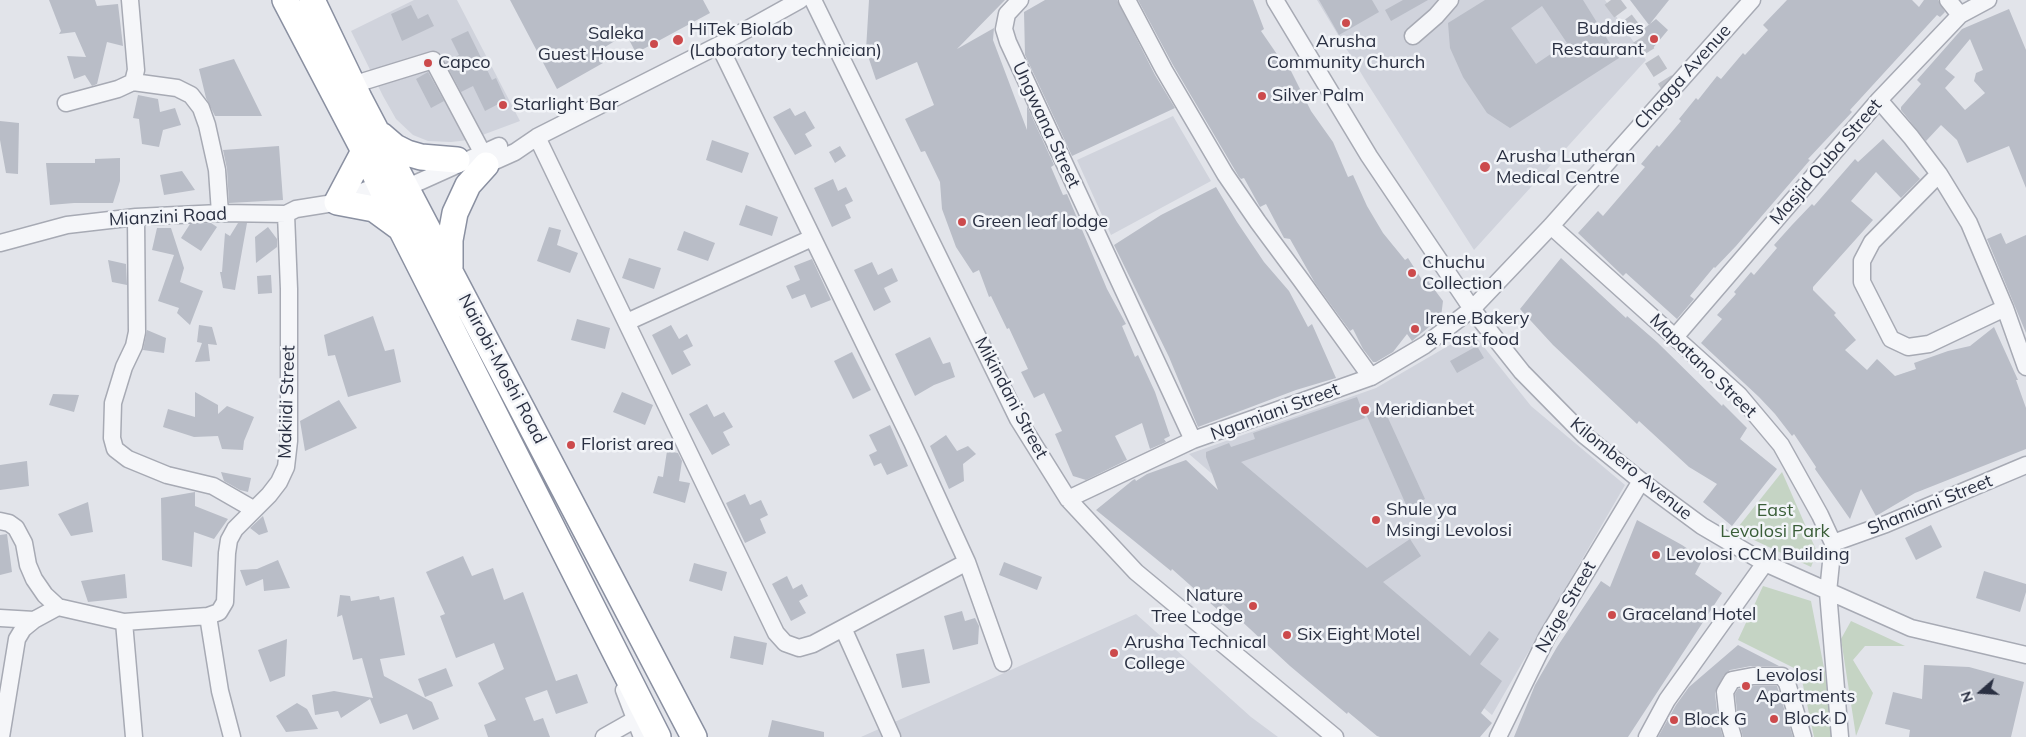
<!DOCTYPE html>
<style>
body{margin:0}
#map{position:relative;width:2026px;height:737px;overflow:hidden;background:#e2e4ea;font-family:Mulish,sans-serif}
canvas{display:block}
.north{position:absolute;left:1956px;top:667px;width:50px;height:50px;-webkit-text-stroke:4px #f2f4f8;paint-order:stroke;rotate:251deg;font-size:14px;font-weight:700;line-height:20px;text-align:center;color:#2a3042}
.north::after{content:'';display:block;margin:auto;width:18px;height:22px;background:#2a3042;clip-path:polygon(50% 0,100% 100%,50% 72%,0 100%)}
</style>
<div id="map">
<canvas width="2026" height="737"></canvas>
<div class="north">N</div>
</div>
<script>
const context = document.querySelector('canvas').getContext('2d');
context.lineJoin = 'round';
function fillPath(path, color) { context.fillStyle = color; context.fill(path, 'evenodd'); }
const shape = rows => new Path2D(rows.map(r => 'M' + r).join(''));
function strokePath(path, color, width, dash) { context.strokeStyle = color; context.lineWidth = width; context.lineCap = dash ? 'butt' : 'round'; context.setLineDash(dash || []); context.stroke(path); }
function write(font, color, halo, rows, align = 'center') {
  context.font = font + ' Mulish,sans-serif'; context.lineWidth = 5; context.setLineDash([]); context.textBaseline = 'middle'; context.strokeStyle = halo; context.fillStyle = color; for (const [text, x, y, turn = 0] of rows) {
    context.save(); context.translate(x, y); context.rotate((+turn || 0) * Math.PI / 180); context.textAlign = isNaN(turn) ? turn : align; if (halo) context.strokeText(text, 0, 0); context.fillText(text, 0, 0); context.restore();
  }
}
const built = shape([
 [414,0,457,0,520,121,469,140,451,142,428,141,413,135,396,119,383,96,351,31],
 [1317,0,1605,0,1646,60,1474,250,1367,83],
 [1173,116,1211,181,1111,235,1077,160],
 [1472,332,1531,406,1625,485,1492,715,1189,454,1376,388],
 [1136,614,1251,717,1278,737,861,737]
]);
const green = shape([
 [1782,472,1817,552,1811,567,1735,531],
 [1763,586,1811,601,1825,673,1832,737,1814,737,1800,671,1738,640],
 [1851,621,1905,646,1865,646,1853,660,1873,693,1856,736,1841,639]
]);
const building = shape([
 [49,0,95,0,97,6,118,4,123,46,107,42,97,84,92,86,85,75,74,79,67,56,86,57,75,32,59,34,61,31],
 [510,0,703,0,710,13,636,53,626,34,597,52,603,63,557,89],
 [869,0,1005,0,957,49,994,28,993,40,1027,130,1027,106,1054,165,1051,167,1063,195,1067,194,1107,289,1126,324,1122,326,1135,357,1138,355,1155,392,1170,436,1164,439,1166,442,1150,449,1142,423,1115,436,1127,460,1086,480,1073,476,1055,434,1062,431,1044,393,1034,398,1021,372,1028,369,1009,328,1007,329,991,296,989,297,979,270,973,273,956,247,942,209,940,182,925,151,921,152,905,119,934,105,917,62,876,80,866,50],
 [1045,0,1117,0,1155,75,1175,108,1072,156,1025,55,1024,12],
 [1138,0,1253,0,1264,29,1261,31,1283,63,1286,61,1311,111,1333,142,1348,177,1353,175,1367,206,1383,233,1405,260,1408,258,1424,283,1428,281,1443,301,1441,317,1412,341,1407,334,1393,352,1376,362,1373,362,1363,349,1353,329,1350,331,1315,283,1290,239,1284,238,1266,204,1260,207,1244,178,1241,179,1239,177,1173,65],
 [1319,0,1372,0,1379,12,1339,35],
 [1403,0,1428,0,1391,21,1385,10],
 [1485,0,1583,0,1619,58,1510,128,1487,113,1463,77,1450,48,1448,23],
 [1542,6,1567,43,1536,64,1511,28],
 [1630,0,1669,0,1649,25],
 [1787,0,1912,0,1919,7,1924,0,1938,0,1945,12,1940,17,1937,15,1850,110,1852,112,1808,159,1810,160,1736,246,1715,268,1714,267,1690,296,1694,299,1677,319,1626,273,1623,276,1578,233,1598,211,1603,216,1645,167,1641,164,1657,145,1659,147,1681,121,1679,119,1696,98,1698,100,1717,76,1721,79,1743,53,1745,55,1768,30,1763,25],
 [411,5,418,19,428,14,434,26,402,41,391,14],
 [2009,9,2026,50,2026,188,2009,146,1967,163,1957,140,1941,125,1926,141,1901,110,1901,107,1921,84,1917,80,1962,29],
 [1970,39,1983,70,1976,73,1974,81,1985,93,1965,110,1945,88,1955,77,1945,69],
 [1656,19,1668,30,1653,48,1641,31],
 [468,31,492,80,496,78,506,100,485,111,473,86,461,92,445,62,459,55,451,39],
 [234,59,262,116,215,116,206,98,199,69],
 [428,72,444,101,431,108,416,79],
 [138,95,158,99,160,112,175,108,181,125,163,130,159,147,142,144,139,119,133,118],
 [790,108,795,116,805,111,815,128,805,134,812,146,795,155,773,117],
 [0,121,19,123,18,174,6,173,0,140],
 [1883,139,1920,179,1901,198,1876,172,1851,201,1873,220,1813,287,1813,290,1836,313,1834,315,1856,340,1845,350,1867,370,1877,359,1895,376,1916,369,1914,363,1948,351,1970,346,1994,327,2018,380,2016,380,2026,408,2026,449,1915,493,1876,516,1861,489,1850,519,1815,469,1816,467,1794,434,1792,436,1775,414,1759,397,1701,343,1722,319,1717,315,1736,294,1734,292,1751,272,1754,275,1777,248,1774,245,1792,225,1812,204,1814,206,1855,159,1858,162],
 [712,140,749,153,742,173,706,160],
 [279,146,283,200,229,203,227,169,223,150],
 [840,146,846,156,835,163,829,152],
 [120,158,120,181,113,203,74,203,50,205,46,163,95,163,95,159],
 [182,171,195,190,164,195,160,175],
 [833,179,838,191,846,187,853,201,845,205,851,218,832,227,814,188],
 [1216,187,1237,222,1264,262,1289,291,1308,327,1312,324,1336,378,1296,390,1198,427,1169,357,1114,245,1161,215],
 [746,205,778,217,772,236,739,225],
 [211,223,217,227,201,251,181,238,190,224],
 [238,223,247,223,235,290,223,288,220,272,222,272,225,233,230,236],
 [268,227,277,239,277,247,256,263,255,237],
 [549,227,561,230,557,245,578,253,570,273,537,261],
 [157,228,171,228,184,268,180,282,203,291,190,325,177,313,179,308,158,301,174,255,152,250],
 [684,231,715,243,708,261,677,250],
 [2001,233,2006,244,2026,235,2026,333,1987,239],
 [629,258,661,268,654,289,622,278],
 [1561,258,1626,318,1627,316,1657,342,1722,406,1723,404,1747,428,1740,439,1777,469,1732,526,1703,502,1717,484,1689,467,1639,421,1637,424,1553,345,1520,309],
 [812,259,831,300,811,308,805,294,792,299,786,286,800,280,794,266],
 [108,260,126,264,127,285,112,282],
 [872,262,878,275,892,268,898,281,884,288,891,302,874,311,854,270],
 [271,275,272,293,258,294,257,276],
 [373,316,385,351,394,349,401,382,348,397,335,355,328,356,324,335],
 [577,319,610,328,605,349,571,340],
 [199,325,212,327,217,345,208,344,210,361,195,362,202,343,197,342],
 [671,325,679,339,687,334,693,346,683,351,691,365,672,375,652,335],
 [147,330,166,338,164,353,143,350],
 [930,337,943,364,950,362,955,377,934,385,915,396,895,354],
 [1477,346,1484,358,1457,373,1450,361],
 [852,352,871,390,853,399,834,361],
 [195,392,218,405,218,414,227,406,254,417,244,441,243,450,222,449,218,436,194,437,163,427,168,409,195,417],
 [622,392,653,405,645,425,613,412],
 [53,394,79,395,74,412,49,405],
 [1357,397,1365,418,1241,462,1367,568,1410,539,1421,556,1383,582,1470,656,1489,631,1499,639,1480,664,1502,681,1481,713,1492,723,1480,737,1380,737,1377,736,1348,712,1347,714,1290,666,1223,604,1218,610,1172,569,1171,571,1096,510,1133,480,1135,479,1136,481,1147,474,1186,460,1218,490,1206,457,1206,452,1229,443,1231,447,1255,439,1253,433],
 [339,400,357,428,305,451,300,421],
 [707,404,714,417,724,412,733,427,723,432,730,445,712,455,689,414],
 [1383,407,1425,499,1407,507,1366,414],
 [890,425,908,466,887,475,881,463,874,466,869,455,877,451,869,435],
 [946,435,957,451,968,446,976,454,963,464,964,481,949,489,930,446],
 [667,451,678,453,682,461,679,481,690,483,685,503,653,493,658,476,663,477],
 [27,461,29,486,0,490,0,465],
 [221,472,251,478,248,492,240,490,224,481],
 [195,492,195,506,228,519,214,539,194,532,192,567,162,560,161,498],
 [745,494,750,505,761,500,768,515,760,519,766,533,745,543,726,503],
 [88,502,93,532,71,536,58,514],
 [263,516,268,532,259,535,250,528],
 [1637,520,1682,545,1703,559,1695,574,1722,593,1628,737,1514,737,1535,685,1557,647,1601,581,1610,587],
 [1931,525,1942,547,1916,560,1905,538],
 [7,534,12,572,0,575,0,535],
 [463,556,472,576,493,568,504,600,523,592,556,681,577,674,588,703,556,714,547,690,525,698,534,721,543,718,550,737,488,737,484,725,496,720,478,683,504,669,494,643,456,658,440,616,445,614,426,572],
 [278,560,290,588,264,591,263,579,246,586,240,570,257,569],
 [1004,562,1042,577,1037,590,999,575],
 [694,563,727,572,722,591,689,581],
 [1984,571,2026,584,2026,592,2020,612,1976,598],
 [125,574,127,598,88,602,81,581],
 [787,576,793,589,802,584,808,596,799,601,806,613,791,621,772,584],
 [340,595,350,596,351,601,379,596,380,600,394,597,405,655,380,659,384,676,432,702,439,719,413,730,407,714,380,724,370,699,341,718,338,711,315,715,312,695,334,691,373,698,362,658,353,660,342,615,337,617],
 [962,611,965,621,975,618,979,626,978,644,953,650,944,616],
 [734,636,767,643,763,665,730,658],
 [287,639,285,676,270,682,258,650],
 [1738,645,1779,666,1751,666,1730,670,1724,675,1715,693,1718,721,1723,737,1658,737,1676,705,1689,687],
 [924,649,930,683,902,688,896,654],
 [1924,665,1969,667,2024,682,2011,737,1909,737,1910,730,1885,724,1893,692,1922,699],
 [446,668,453,686,425,697,418,679],
 [1754,686,1777,686,1793,737,1743,737,1738,718,1735,694,1738,689],
 [297,703,307,709,318,729,286,732,276,716],
 [772,720,824,732,824,737,768,737]
]);
const minorTunnel = shape([
 [1611,0,1632,28,1672,91]
]);
const minor = shape([
 [813,0,1018,419,1068,499,1136,572,1335,737],
 [1020,0,1007,14,1004,29,1008,42,1193,440],
 [1127,0,1164,70,1225,174,1258,222,1301,280,1371,377],
 [1275,0,1369,156,1472,309,1522,372,1584,435,1641,481,1702,526,1765,563,1911,628,2026,655],
 [1948,0,1960,15],
 [1413,36,1436,16,1450,0],
 [719,45,912,442,967,562,1003,663],
 [133,82,177,88,191,95,201,108,207,125,217,170,220,213],
 [352,85,433,60,482,152],
 [1879,100,1911,137,1939,174,1969,223,2005,308,2026,367],
 [66,103,118,89,133,82,136,70,130,0],
 [537,137,776,633,785,643,799,648,813,644,967,562],
 [486,165,515,152,537,137,719,45,800,0],
 [1939,174,1872,242,1862,261,1862,282,1891,339,1908,347,1929,344,2005,308],
 [399,191,499,146,486,165],
 [340,201,389,181],
 [136,217,137,332,134,346,124,367,113,403,112,438,115,449,128,459,167,475,213,486,253,509],
 [1551,226,1739,395,1781,445,1820,515,1833,543,1828,592,1840,737],
 [0,243,67,225,136,217,220,213,286,214,296,209,346,201],
 [627,322,812,238],
 [1675,337,1879,100,1960,15,1988,0],
 [1068,499,1193,440,1371,377,1425,345,1472,309,1551,226,1752,0],
 [0,521,9,523,16,528,24,543,28,565,34,579,45,595,58,607],
 [1833,543,1886,524,2026,465],
 [208,616,220,691,232,737],
 [0,618,34,620],
 [124,622,134,737],
 [843,628,892,737],
 [624,690,642,737],
 [1,737,17,639,23,629,34,620,58,607,124,622,208,616,219,612,225,602,227,553,229,540,235,529,269,495,279,482,286,467,289,441,289,289,286,214],
 [604,737,634,720],
 [1498,737,1547,637,1641,481],
 [1647,737,1667,700,1765,563],
 [1733,737,1728,720,1725,692,1732,680,1753,676,1782,676,1787,683,1803,737]
]);
const highway = shape([
 [285,0,364,151,394,215,658,737],
 [312,0,359,98,694,737],
 [381,135,395,147,407,153,421,157,457,160],
 [364,151,337,202,374,209,400,228],
 [450,267,450,240,455,213,468,185,486,165]
]);
const markers = [
 [1346,23,5,"#cc4a4c"],
 [1654,39,5,"#cc4a4c"],
 [678,40,6,"#cc4a4c"],
 [654,44,5,"#cc4a4c"],
 [428,63,5,"#cc4a4c"],
 [1262,96,5,"#cc4a4c"],
 [503,105,5,"#cc4a4c"],
 [1485,167,6,"#cc4a4c"],
 [962,222,5,"#cc4a4c"],
 [1412,273,5,"#cc4a4c"],
 [1415,329,5,"#cc4a4c"],
 [1365,410,5,"#cc4a4c"],
 [571,445,5,"#cc4a4c"],
 [1376,520,5,"#cc4a4c"],
 [1656,555,5,"#cc4a4c"],
 [1253,606,5,"#cc4a4c"],
 [1612,615,5,"#cc4a4c"],
 [1287,635,5,"#cc4a4c"],
 [1114,653,5,"#cc4a4c"],
 [1746,686,5,"#cc4a4c"],
 [1774,719,5,"#cc4a4c"],
 [1674,720,5,"#cc4a4c"]
];
const poiNames = [
 ["Buddies",1644,29,"right"],
 ["Restaurant",1644,50,"right"],
 ["HiTek Biolab",689,30],
 ["(Laboratory technician)",689,51],
 ["Saleka",644,34,"right"],
 ["Guest House",644,55,"right"],
 ["Arusha",1346,42,"center"],
 ["Community Church",1346,63,"center"],
 ["Capco",438,63],
 ["Silver Palm",1272,96],
 ["Starlight Bar",513,105],
 ["Arusha Lutheran",1496,157],
 ["Medical Centre",1496,178],
 ["Green leaf lodge",972,222],
 ["Chuchu",1422,263],
 ["Collection",1422,284],
 ["Irene Bakery",1425,319],
 ["& Fast food",1425,340],
 ["Meridianbet",1375,410],
 ["Florist area",581,445],
 ["Shule ya",1386,510],
 ["Msingi Levolosi",1386,531],
 ["Levolosi CCM Building",1666,555],
 ["Nature",1243,596,"right"],
 ["Tree Lodge",1243,617,"right"],
 ["Graceland Hotel",1622,615],
 ["Six Eight Motel",1297,635],
 ["Arusha Technical",1124,643],
 ["College",1124,664],
 ["Levolosi",1756,676],
 ["Apartments",1756,697],
 ["Block D",1784,719],
 ["Block G",1684,720]
];
const streetNames = [
 ["Chagga Avenue",1683,77,-48],
 ["Ungwana Street",1046,125,65],
 ["Masjid Quba Street",1826,162,-49],
 ["Mianzini Road",168,217,-3],
 ["Mapatano Street",1703,366,44],
 ["Nairobi-Moshi Road",502,369,62],
 ["Mikindani Street",1011,398,62],
 ["Makiidi Street",287,402,-88],
 ["Ngamiani Street",1275,412,-20],
 ["Kilombero Avenue",1631,469,39],
 ["Shamiani Street",1930,505,-22],
 ["Nzige Street",1566,607,-60]
];
const parkNames = [
 ["East",1775,511],
 ["Levolosi Park",1775,532]
];
fillPath(built, '#d0d3dc');
fillPath(green, '#c5d4c4');
fillPath(building, '#b9bdc7');
strokePath(minorTunnel, '#bdc0c8', 16, [16, 8]);
strokePath(minor, '#a7aab4', 19);
strokePath(highway, '#8a90a1', 28);
strokePath(minor, '#f5f6f9', 16);
strokePath(highway, '#fff', 25);
for (const [x, y, r, color] of markers) { const dot = new Path2D(); dot.arc(x, y, r, 0, 2 * Math.PI); context.fillStyle = color; context.fill(dot); strokePath(dot, '#f2f4f8', 2); }
write('18px', '#2a3042', '#f2f4f8', poiNames, 'left');
write('18px', '#2a3042', '#f2f4f8', streetNames);
write('18px', '#3a5e38', '#f2f4f8', parkNames);
</script>
